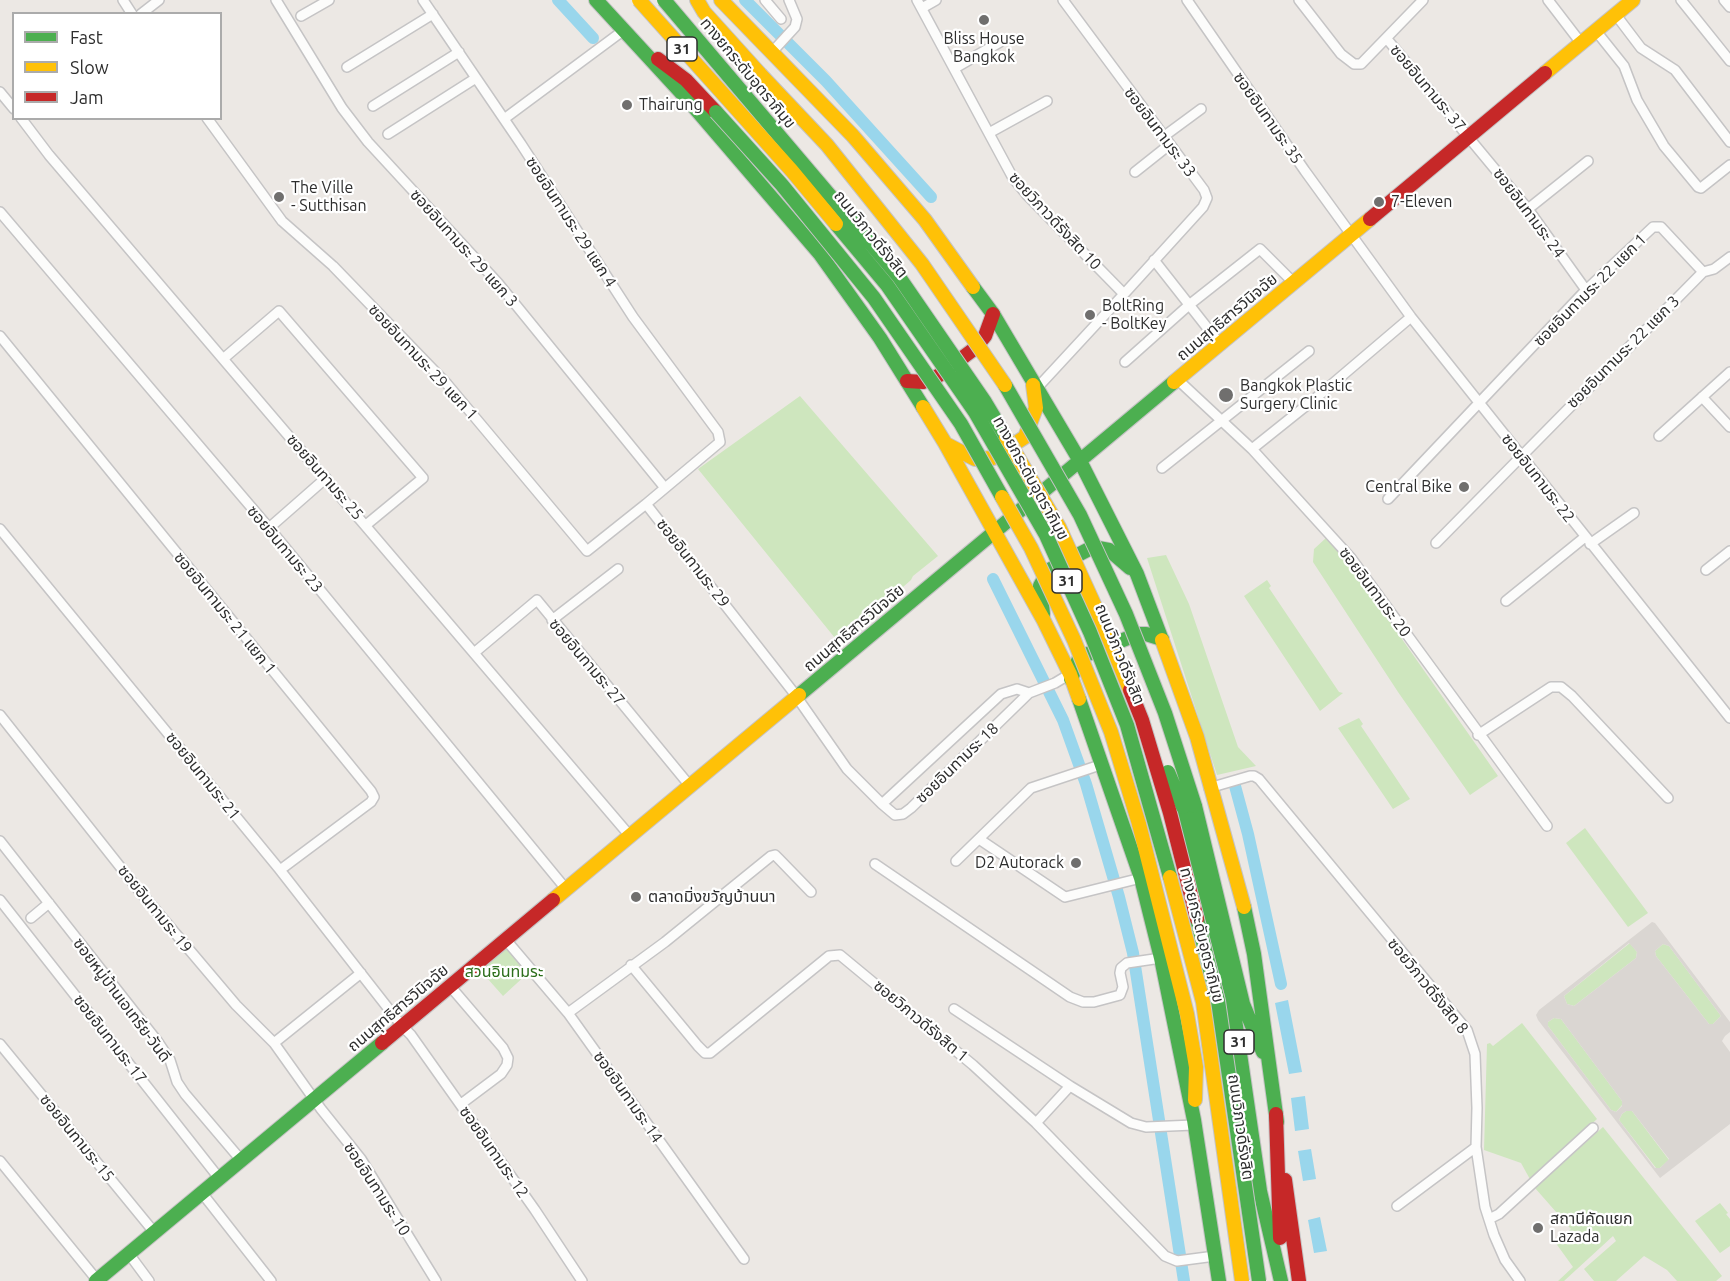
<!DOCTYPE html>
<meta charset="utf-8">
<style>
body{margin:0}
#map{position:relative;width:1730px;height:1281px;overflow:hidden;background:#ece8e4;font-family:Ubuntu,sans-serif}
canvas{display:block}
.legend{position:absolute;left:12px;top:12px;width:210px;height:108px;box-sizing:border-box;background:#fff;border:2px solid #ababab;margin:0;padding:8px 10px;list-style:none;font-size:18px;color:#2e2e2e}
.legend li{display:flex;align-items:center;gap:12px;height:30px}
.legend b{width:30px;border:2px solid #ababab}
</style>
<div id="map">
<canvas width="1730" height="1281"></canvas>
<ul class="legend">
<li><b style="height:8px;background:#4caf50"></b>Fast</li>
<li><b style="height:8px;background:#ffc107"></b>Slow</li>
<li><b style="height:8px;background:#c62828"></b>Jam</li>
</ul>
</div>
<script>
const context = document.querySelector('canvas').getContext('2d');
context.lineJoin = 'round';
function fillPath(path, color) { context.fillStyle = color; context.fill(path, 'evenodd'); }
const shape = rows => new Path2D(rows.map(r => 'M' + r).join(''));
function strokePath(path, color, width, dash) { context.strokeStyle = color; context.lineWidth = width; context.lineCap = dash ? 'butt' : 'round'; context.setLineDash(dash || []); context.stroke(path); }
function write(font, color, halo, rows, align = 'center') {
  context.font = font + ' Ubuntu,"Noto Sans Thai",sans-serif'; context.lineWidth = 4.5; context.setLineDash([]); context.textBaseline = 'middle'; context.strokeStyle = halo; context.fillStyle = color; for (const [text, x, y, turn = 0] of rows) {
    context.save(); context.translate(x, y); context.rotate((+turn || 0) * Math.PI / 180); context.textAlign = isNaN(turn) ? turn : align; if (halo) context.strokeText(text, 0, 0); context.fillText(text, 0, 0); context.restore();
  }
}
const green = shape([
 [800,396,938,556,913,576,911,580,839,643,698,469],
 [1326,538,1350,565,1498,776,1470,795,1398,692,1313,562,1314,549],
 [1166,555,1189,604,1238,747,1256,766,1217,775,1147,558],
 [1267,580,1271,586,1269,588,1339,692,1343,693,1320,711,1244,596],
 [1359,718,1363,724,1361,726,1410,799,1393,809,1338,728],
 [1585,828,1648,913,1628,927,1566,843],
 [1630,943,1637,952,1636,958,1574,1006,1567,1004,1564,996],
 [1663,944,1669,946,1721,1016,1713,1024,1709,1024,1656,956,1655,951],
 [509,947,529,972,503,996,479,969],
 [1554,1018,1561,1019,1622,1101,1622,1105,1616,1112,1611,1110,1548,1026,1548,1022],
 [1522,1023,1597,1119,1531,1181,1521,1163,1484,1150,1487,1044,1490,1043,1493,1046],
 [1626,1111,1632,1111,1669,1160,1660,1168,1656,1168,1619,1120,1622,1114],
 [1603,1127,1722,1276,1716,1281,1677,1281,1667,1270,1644,1256,1616,1281,1594,1281,1584,1269,1616,1241,1613,1236,1564,1281,1558,1281,1573,1267,1555,1242,1571,1229,1535,1188],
 [1720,1203,1728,1213,1726,1214,1730,1219,1730,1246,1720,1253,1695,1221]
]);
const plaza = shape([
 [1652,922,1655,923,1730,1022,1730,1032,1725,1036,1722,1041,1730,1052,1730,1124,1660,1178,1538,1020,1536,1015,1539,1010],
 [1629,943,1637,952,1636,958,1574,1006,1567,1004,1564,996],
 [1663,944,1669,946,1721,1016,1713,1024,1709,1024,1656,956,1655,951],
 [1554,1018,1561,1019,1622,1101,1622,1106,1616,1112,1611,1110,1548,1026,1548,1022],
 [1626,1111,1632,1111,1669,1159,1660,1168,1655,1168,1619,1120,1622,1114]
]);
const water = shape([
 [1288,1000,1302,1072,1289,1074,1275,1003],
 [1305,1096,1309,1129,1295,1131,1291,1098],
 [1311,1149,1316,1179,1303,1181,1298,1151],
 [1320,1217,1327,1251,1314,1253,1308,1220]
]);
const canal = shape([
 [558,0,593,38],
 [745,0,826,81,931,197],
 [993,579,1063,720,1086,784,1119,897,1133,953,1184,1281],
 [1235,786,1248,834,1281,984]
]);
const street = shape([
 [123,0,132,14],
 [276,0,342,108,368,142,498,283,665,488],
 [423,0,521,144,633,317,718,432,720,442,646,504,794,693,847,769,882,804,895,815,903,814,911,808,1029,693,1055,683,1070,674],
 [765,0,781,19],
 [917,0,1013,178,1027,195,1124,294,1038,387],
 [1063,0,1204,190,1207,198,1203,207,1124,294],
 [1187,0,1305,171,1411,317,1730,718],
 [1299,0,1341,54,1354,64,1361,64,1423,0],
 [1548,0,1581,43],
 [1681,0,1730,61],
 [1724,0,1730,7],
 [922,8,936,0],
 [141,14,159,0],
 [1616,15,1641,48,1675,70,1730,142],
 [301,16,329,0],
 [1596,31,1624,66,1637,100,1664,146,1698,187,1701,188,1730,165],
 [1387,39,1528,209,1586,290],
 [773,51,795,27,797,19,789,0],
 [347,67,433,14],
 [955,68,1000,42],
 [0,92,14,109],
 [373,106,459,52],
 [21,118,49,155,630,836],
 [207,118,282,221,333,266,447,384,587,551,646,504],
 [504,119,624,30],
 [989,133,1047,101],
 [388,134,476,78],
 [1163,137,1201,109],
 [1135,172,1169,145],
 [1528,209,1588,161],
 [0,212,269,528,566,889],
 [1154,260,1220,344],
 [0,336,371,791,374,797,371,802,280,870],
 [223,359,279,311,423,478,366,525],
 [1125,362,1189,305,1260,249,1294,283],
 [1178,380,1252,449,1351,558,1547,826],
 [1702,397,1730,427],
 [1659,436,1730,372],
 [1252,449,1317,397,1411,317],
 [1162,468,1309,351],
 [1388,499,1586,290,1653,227,1661,227,1703,272],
 [269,528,326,478],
 [0,529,280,870,402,1026,411,1035,535,1210,582,1281],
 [1436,543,1703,272,1714,269,1730,257],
 [1590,544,1634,513],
 [1706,570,1730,551],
 [1506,601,1585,537],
 [552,620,618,569],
 [474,653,537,600,690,786],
 [0,715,137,888,236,1005,274,1043,321,1109,361,1159,436,1281],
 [1478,735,1551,687,1561,687,1572,696,1668,798],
 [1209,788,1250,776,1254,776,1259,779,1467,1030,1475,1054,1477,1108,1476,1147,1485,1207,1494,1235,1505,1260,1520,1281],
 [882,804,1001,694,1017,689,1029,693],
 [979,839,1065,897,1141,878],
 [0,841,158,1042,170,1060,177,1082,185,1094,241,1160],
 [956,861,1031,788,1103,764],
 [875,864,1070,997,1083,1002,1094,1002,1120,995,1123,987,1120,973,1121,968,1127,963,1161,958],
 [0,900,219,1178],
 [31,918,49,903],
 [506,940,568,1013,744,1259],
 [631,965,698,1046,705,1053,710,1053,829,956,840,955,973,1065,1036,1123,1165,1256,1177,1261,1215,1256],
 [450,986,503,1048,508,1058,507,1065,501,1074,461,1104],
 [954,1009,1070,1086],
 [568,1013,665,942,771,856,775,855,779,859,811,892],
 [274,1043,361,973],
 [0,1044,154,1232],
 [1036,1123,1070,1086,1131,1123,1146,1127,1194,1125],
 [0,1161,97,1280],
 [202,1193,271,1281],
 [1397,1206,1476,1147],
 [1489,1219,1499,1214,1593,1128],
 [129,1254,149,1281]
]);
const fast = shape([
 [596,0,688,100,820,254,880,338,923,407],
 [973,287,993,314,1080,461,1137,574,1162,640],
 [1043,614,1040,586,1049,570,1093,547,1109,550,1130,568],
 [1071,679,1078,661,1083,656,1138,634,1146,634,1162,639],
 [799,695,1174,382],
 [1079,699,1141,878,1161,958,1194,1120,1219,1281],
 [1195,806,1243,1004,1263,1052],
 [1183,807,1231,992,1260,1191,1281,1281],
 [1244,907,1254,954,1277,1122],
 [96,1281,382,1043]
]);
const slow = shape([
 [697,0,704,12,760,74],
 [721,0,853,136,925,220,973,287],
 [1545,73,1633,0],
 [1174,382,1370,219],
 [923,407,945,443,1043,619,1070,674,1079,699],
 [946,444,975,459,993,458,1025,437,1036,408,1033,385],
 [1162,640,1197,737,1244,907],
 [1139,824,1187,1014,1196,1067,1195,1100],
 [553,900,799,695]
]);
const jam = shape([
 [658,59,686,80,716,112],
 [1370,219,1545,73],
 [907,381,923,382,938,376,974,349,985,336,993,314],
 [382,1043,553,900],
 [1276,1114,1280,1238],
 [1285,1180,1299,1281]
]);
const fastBridge = shape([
 [664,0,899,277,985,402,1006,437],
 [716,112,782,185,874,298,961,424,1002,497],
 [836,224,887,285,975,412,1046,535,1090,632,1127,725,1170,877],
 [1005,385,1080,515,1126,614,1165,713,1195,806],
 [1168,772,1183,807],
 [1197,919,1218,1001,1259,1281]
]);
const slowBridge = shape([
 [639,0,792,171,836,224],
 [760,74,827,145,922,264,1005,385],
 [1006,437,1059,527,1103,624,1130,690],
 [1002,497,1031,548,1074,640,1111,732,1139,824],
 [1170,877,1203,1002,1242,1281]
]);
const jamBridge = shape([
 [1130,690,1142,720,1170,813,1197,919]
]);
const markers = [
 [984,20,6,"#706f6e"],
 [627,105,6,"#706f6e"],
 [279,197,6,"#706f6e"],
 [1379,202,6,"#706f6e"],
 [1090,315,6,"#706f6e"],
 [1226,395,8,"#706f6e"],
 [1464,487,6,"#706f6e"],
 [1076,863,6,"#706f6e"],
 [636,897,6,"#706f6e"],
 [1538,1228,6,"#706f6e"]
];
const shields = [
 [682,49,30],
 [1067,581,30],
 [1239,1042,30]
];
const shieldNames = [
 ["31",682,49],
 ["31",1067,581],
 ["31",1239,1042]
];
const poiNames = [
 ["Bliss House",984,39,"center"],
 ["Bangkok",984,57,"center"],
 ["Thairung",639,105],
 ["The Ville",291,188],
 ["- Sutthisan",291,206],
 ["7-Eleven",1391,202],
 ["BoltRing",1102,306],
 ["- BoltKey",1102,324],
 ["Bangkok Plastic",1240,386],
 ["Surgery Clinic",1240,404],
 ["Central Bike",1452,487,"right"],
 ["D2 Autorack",1064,863,"right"],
 ["ตลาดมิ่งขวัญบ้านนา",648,897],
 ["สถานีคัดแยก",1550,1219],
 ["Lazada",1550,1237]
];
const streetNames = [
 ["ทางยกระดับอุตราภิมุข",748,73,50],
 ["ซอยอินทามระ 37",1428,88,50],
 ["ซอยอินทามระ 35",1268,118,55],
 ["ซอยอินทามระ 33",1160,132,53],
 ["ซอยอินทามระ 24",1529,213,53],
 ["ซอยวิภาวดีรังสิต 10",1055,221,47],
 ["ซอยอินทามระ 29 แยก 4",571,222,57],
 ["ถนนวิภาวดีรังสิต",871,234,51],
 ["ซอยอินทามระ 29 แยก 3",464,248,48],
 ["ซอยอินทามระ 22 แยก 1",1590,290,-45],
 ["ถนนสุทธิสารวินิจฉัย",1227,317,-40],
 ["ซอยอินทามระ 22 แยก 3",1623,352,-45],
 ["ซอยอินทามระ 29 แยก 1",423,362,47],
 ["ซอยอินทามระ 25",325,477,49],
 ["ทางยกระดับอุตราภิมุข",1031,478,61],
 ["ซอยอินทามระ 22",1538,478,52],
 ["ซอยอินทามระ 23",285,549,50],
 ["ซอยอินทามระ 29",693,563,52],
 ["ซอยอินทามระ 20",1375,592,53],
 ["ซอยอินทามระ 21 แยก 1",225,613,51],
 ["ถนนสุทธิสารวินิจฉัย",854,628,-40],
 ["ถนนวิภาวดีรังสิต",1120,654,68],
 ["ซอยอินทามระ 27",587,662,50],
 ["ซอยอินทามระ 18",957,763,-44],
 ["ซอยอินทามระ 21",203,776,51],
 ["ซอยอินทามระ 19",155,909,51],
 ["ทางยกระดับอุตราภิมุข",1202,935,76],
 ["ซอยวิภาวดีรังสิต 8",1428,986,51],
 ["ซอยหมู่บ้านเอเทรีย-วันดี",122,1000,53],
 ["ถนนสุทธิสารวินิจฉัย",398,1008,-40],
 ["ซอยวิภาวดีรังสิต 1",921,1021,40],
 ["ซอยอินทามระ 17",110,1039,52],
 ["ซอยอินทามระ 14",628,1097,55],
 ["ถนนวิภาวดีรังสิต",1241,1127,82],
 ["ซอยอินทามระ 15",77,1138,51],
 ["ซอยอินทามระ 12",494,1152,55],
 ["ซอยอินทามระ 10",377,1189,57]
];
const parkNames = [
 ["สวนอินทมระ",504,972]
];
fillPath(green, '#cee6be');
fillPath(plaza, '#dad6d2');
fillPath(water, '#99d6ec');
strokePath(canal, '#99d6ec', 12);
strokePath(street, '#c5c4c5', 12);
strokePath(fast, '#c5c4c5', 16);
strokePath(slow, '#c5c4c5', 16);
strokePath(jam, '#c5c4c5', 16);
strokePath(street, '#fcfcfb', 9);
strokePath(fast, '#4caf50', 14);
strokePath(slow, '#ffc107', 14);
strokePath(jam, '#c62828', 14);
strokePath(fastBridge, '#c5c4c5', 16, []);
strokePath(slowBridge, '#c5c4c5', 16, []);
strokePath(jamBridge, '#c5c4c5', 16, []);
strokePath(fastBridge, '#4caf50', 14);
strokePath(slowBridge, '#ffc107', 14);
strokePath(jamBridge, '#c62828', 14);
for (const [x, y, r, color] of markers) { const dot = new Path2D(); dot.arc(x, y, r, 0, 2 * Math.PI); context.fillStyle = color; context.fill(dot); strokePath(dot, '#fff', 2); }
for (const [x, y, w] of shields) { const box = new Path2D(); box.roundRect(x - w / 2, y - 12, w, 24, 4.5); context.fillStyle = '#fff'; context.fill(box); strokePath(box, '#2e2e2e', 1.5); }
write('bold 15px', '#2e2e2e', null, shieldNames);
write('16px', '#2e2e2e', '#fff', poiNames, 'left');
write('16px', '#2e2e2e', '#fff', streetNames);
write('16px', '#2c6e1b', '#fff', parkNames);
</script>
